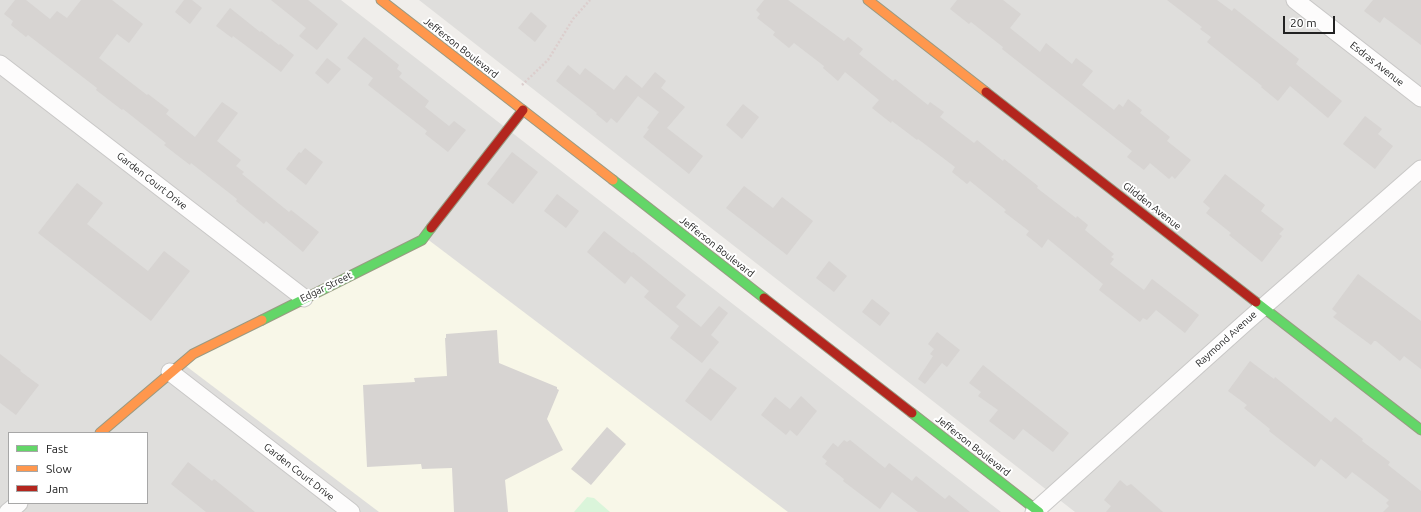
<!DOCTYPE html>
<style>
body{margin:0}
#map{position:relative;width:1421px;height:512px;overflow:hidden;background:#f0eeeb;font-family:Ubuntu,sans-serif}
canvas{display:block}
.legend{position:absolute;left:8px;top:432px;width:140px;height:72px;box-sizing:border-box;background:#fff;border:1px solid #a7a7a7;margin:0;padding:5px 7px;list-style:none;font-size:12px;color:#222}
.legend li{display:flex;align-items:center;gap:8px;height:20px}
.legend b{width:20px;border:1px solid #a7a7a7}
.scale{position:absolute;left:1283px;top:16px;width:52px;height:18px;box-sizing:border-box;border:2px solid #222;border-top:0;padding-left:5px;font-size:12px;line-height:14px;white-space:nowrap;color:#222;-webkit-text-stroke:3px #fff;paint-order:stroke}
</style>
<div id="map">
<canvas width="1421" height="512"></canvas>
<ul class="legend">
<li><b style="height:5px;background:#63d668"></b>Fast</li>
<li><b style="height:5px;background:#ff974d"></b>Slow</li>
<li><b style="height:5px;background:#b3261e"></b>Jam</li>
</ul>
<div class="scale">20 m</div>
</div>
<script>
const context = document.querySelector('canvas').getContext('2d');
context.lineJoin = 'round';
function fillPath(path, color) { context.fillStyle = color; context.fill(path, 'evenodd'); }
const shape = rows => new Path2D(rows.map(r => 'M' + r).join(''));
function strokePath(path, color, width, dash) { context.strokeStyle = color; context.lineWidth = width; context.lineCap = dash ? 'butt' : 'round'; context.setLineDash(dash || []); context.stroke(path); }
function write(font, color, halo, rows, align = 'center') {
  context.font = font + ' Ubuntu,sans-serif'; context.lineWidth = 4; context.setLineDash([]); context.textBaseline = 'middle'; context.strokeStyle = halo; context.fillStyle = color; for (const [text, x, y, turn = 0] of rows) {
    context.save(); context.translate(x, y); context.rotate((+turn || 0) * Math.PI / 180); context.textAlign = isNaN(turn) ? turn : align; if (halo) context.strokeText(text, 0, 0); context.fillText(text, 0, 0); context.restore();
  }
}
const residential = shape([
 [0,0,341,0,1001,512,0,512],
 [9,433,147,433,147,503,9,503],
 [419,0,1421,0,1421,512,1075,512]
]);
const education = shape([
 [422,235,788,512,379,512,182,363]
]);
const park = shape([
 [587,497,594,498,610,512,574,512]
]);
const building = shape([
 [15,0,26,0,50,19,57,11,67,18,81,0,112,0,143,24,129,43,117,34,99,58,147,95,148,94,169,110,166,114,195,137,222,102,238,113,217,141,241,160,236,166,244,172,242,174,289,212,291,210,319,232,303,252,266,221,264,224,236,201,237,199,191,163,190,165,164,145,166,143,123,109,122,110,96,90,97,88,28,35,26,37,11,25,13,21,4,14],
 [184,0,192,0,202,8,190,24,175,12],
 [271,0,308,0,338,24,317,50,299,36,306,28],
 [764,0,788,0,844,41,848,37,863,49,859,54,893,81,895,79,928,105,930,102,944,112,940,117,974,143,977,140,1003,161,1004,159,1038,186,1037,188,1076,218,1077,216,1088,225,1085,230,1114,254,1111,257,1114,259,1110,264,1144,290,1152,279,1199,315,1185,333,1156,310,1147,320,1143,318,1140,322,1099,290,1103,284,1048,239,1042,248,1035,242,1026,235,1029,231,1004,212,1006,210,970,181,967,184,952,172,955,167,918,139,917,140,892,121,891,123,872,108,879,100,845,72,838,81,823,68,824,66,794,43,789,48,773,35,775,32,757,18,760,14,756,10],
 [957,0,1003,0,1021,14,1010,28,1040,52,1046,43,1072,64,1076,58,1093,71,1082,85,1114,110,1119,104,1123,107,1128,99,1142,110,1140,113,1170,137,1167,141,1191,160,1175,179,1172,176,1169,179,1150,163,1144,170,1127,157,1132,151,1002,49,1003,47,971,22,969,24,950,9],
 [1167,0,1217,0,1232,11,1234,8,1299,59,1296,64,1342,101,1328,118,1290,86,1278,101,1261,87,1262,86,1207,42,1211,37,1200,29,1202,27],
 [1373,0,1421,0,1421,45,1384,17,1380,23,1364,11],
 [230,8,260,32,261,31,279,45,280,44,294,55,281,72,233,36,232,38,216,26],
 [531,12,547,26,535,42,518,28],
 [364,37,399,65,397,69,402,73,399,77,429,101,425,107,449,126,454,121,466,130,448,152,425,134,427,131,368,85,373,78,347,58],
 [327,58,341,69,328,84,315,73],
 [568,65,580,75,585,68,614,90,626,75,642,88,655,72,666,81,661,88,685,107,667,128,703,156,689,174,643,137,649,129,647,128,659,112,638,96,617,123,611,118,607,123,596,114,597,113,556,81],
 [743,104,759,117,742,139,726,125],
 [1365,116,1382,129,1378,134,1393,146,1375,169,1343,144],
 [305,148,323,162,306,185,286,169,299,152,301,153],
 [512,152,538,172,513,204,487,184],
 [1225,174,1265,205,1261,211,1284,229,1279,234,1282,236,1262,262,1229,235,1231,233,1206,213,1210,208,1203,202],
 [77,183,103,203,87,224,148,271,164,251,190,271,151,321,38,233],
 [744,186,773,208,782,197,813,221,787,255,726,208],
 [557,194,579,211,566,228,544,211],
 [604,231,632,253,633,252,686,295,676,307,701,327,719,306,728,313,711,335,719,342,702,363,670,338,679,326,644,297,649,291,631,276,625,284,587,252],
 [829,261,847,276,834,292,816,278],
 [1358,274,1421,321,1421,369,1404,356,1400,361,1376,341,1374,341,1371,345,1333,317,1337,313,1332,309],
 [872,299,890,313,880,326,862,312],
 [497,330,499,363,557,387,557,389,559,390,547,419,563,450,505,480,508,512,454,512,452,468,422,469,421,464,367,467,363,385,415,382,414,378,447,376,445,338,446,338,446,334],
 [937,332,960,350,947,367,942,363,925,384,918,379,933,356,930,354,934,349,928,344],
 [0,354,21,370,20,371,39,385,16,415,0,403],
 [1250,361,1274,379,1275,377,1331,422,1335,417,1363,439,1362,441,1390,462,1388,465,1421,491,1421,512,1383,512,1389,506,1386,503,1389,500,1352,472,1346,479,1321,459,1315,467,1269,431,1270,429,1244,408,1247,405,1228,391],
 [983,365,1069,433,1053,452,1023,429,1014,440,989,421,998,410,978,396,981,392,969,383],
 [710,368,737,388,711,421,685,401],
 [801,396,817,411,797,436,790,430,786,435,761,415,775,397,790,409],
 [607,427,626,444,591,485,571,469],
 [844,440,847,442,850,440,885,468,889,463,912,481,916,476,945,499,949,495,970,512,918,512,892,492,880,509,843,481,844,479,825,464,827,461,822,457,833,443,838,447],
 [188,462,212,481,214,479,255,512,206,512,171,484],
 [1120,480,1127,486,1131,484,1163,512,1106,512,1111,506,1104,500]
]);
const path = shape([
 [522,85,548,60,573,19,590,0]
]);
const street = shape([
 [1295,0,1421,98],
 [0,64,304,298],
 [170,372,351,512],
 [8,512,19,503],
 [1034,512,1246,322,1421,169]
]);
const fast = shape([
 [613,180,764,298],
 [1256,302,1421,430],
 [262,320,422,240,431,228],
 [912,413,1039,512]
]);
const slow = shape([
 [381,0,613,180],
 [868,0,986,92],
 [100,433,193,354,262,320]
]);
const jam = shape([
 [986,92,1256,302],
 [431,228,523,110],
 [764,298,912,413]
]);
const streetNames = [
 ["Jefferson Boulevard",461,48,38],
 ["Esdras Avenue",1377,64,38],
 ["Garden Court Drive",152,181,38],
 ["Glidden Avenue",1152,206,38],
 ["Jefferson Boulevard",717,247,38],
 ["Edgar Street",326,287,-26],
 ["Raymond Avenue",1226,339,-42],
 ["Jefferson Boulevard",973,446,38],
 ["Garden Court Drive",299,472,38]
];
fillPath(residential, '#dfdedc');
fillPath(education, '#f8f7e8');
fillPath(park, '#daf5da');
fillPath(building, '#d7d4d2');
strokePath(street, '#c9c8c7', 19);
strokePath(fast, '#999a82', 11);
strokePath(slow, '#999a82', 11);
strokePath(jam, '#999a82', 11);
strokePath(path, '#dccecd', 2.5, [2, 2]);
strokePath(street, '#fdfcfc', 17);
strokePath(fast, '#63d668', 9);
strokePath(slow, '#ff974d', 9);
strokePath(jam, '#b3261e', 9);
write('10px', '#222', '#fff', streetNames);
</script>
